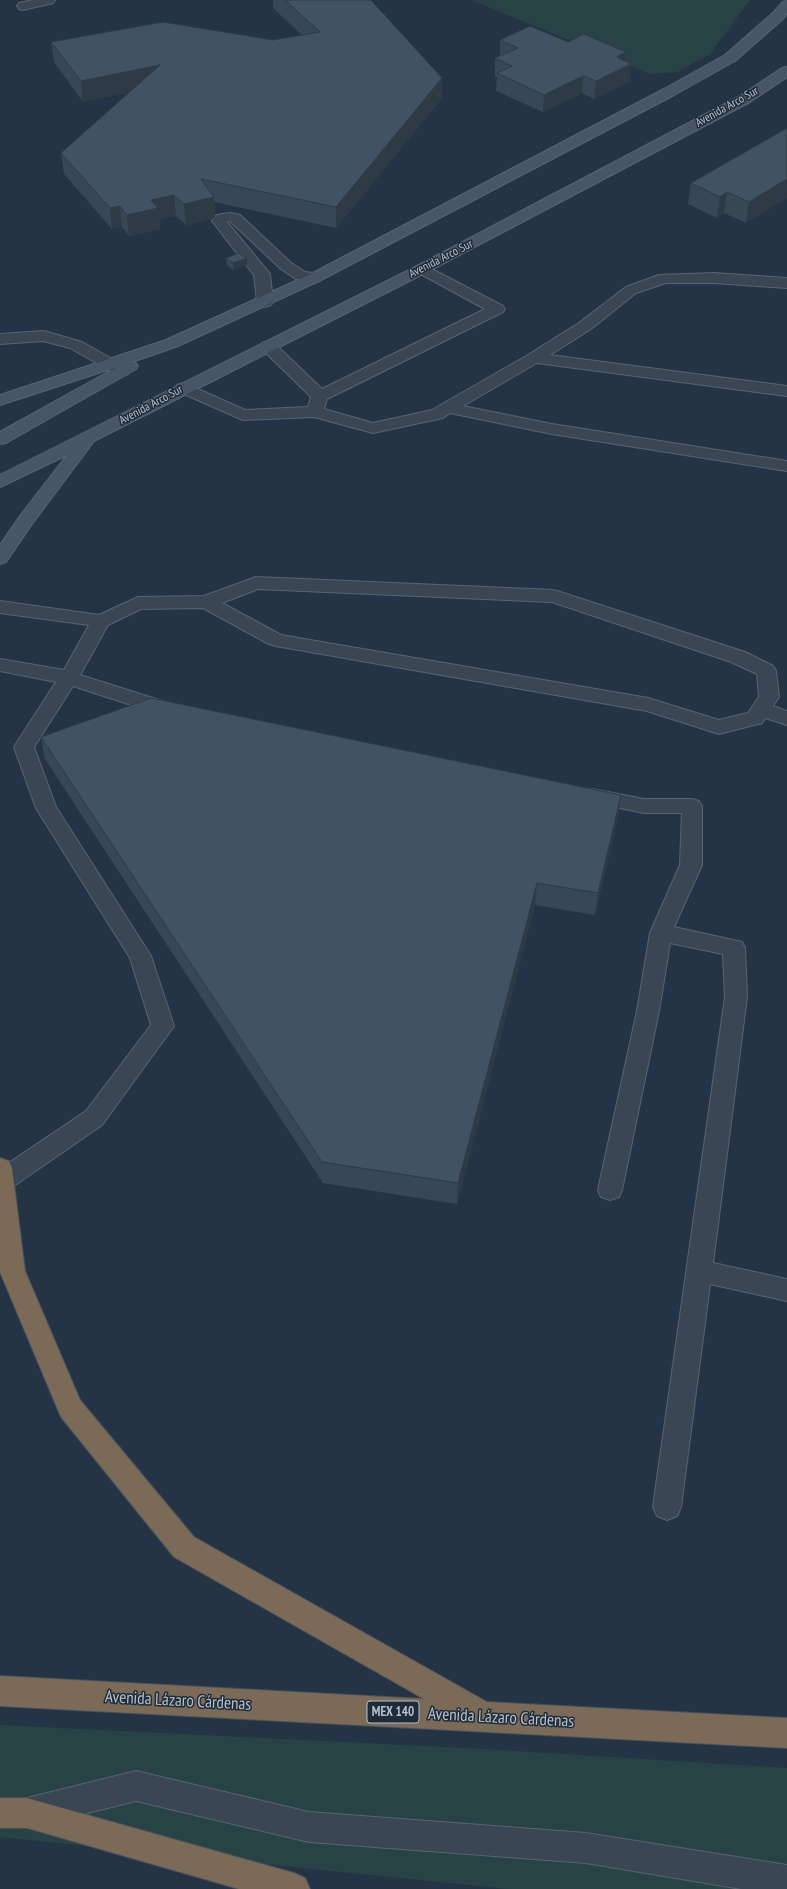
<!DOCTYPE html>
<meta charset="utf-8">
<style>
body{margin:0}
canvas{display:block;background:#253444}
</style>
<canvas width="787" height="1889"></canvas>
<script>
const context = document.querySelector('canvas').getContext('2d');
context.lineJoin = 'round';
function fillPath(path, color) { context.fillStyle = color; context.fill(path, 'evenodd'); }
const shape = rows => new Path2D(rows.map(r => 'M' + r).join(''));
function strokePath(path, color, width, dash) { context.strokeStyle = color; context.lineWidth = width; context.lineCap = dash ? 'butt' : 'round'; context.setLineDash(dash || []); context.stroke(path); }
function write(font, color, halo, rows, align = 'center') {
  context.font = font + ' "PT Sans Narrow",sans-serif'; context.lineWidth = 3; context.setLineDash([]); context.textBaseline = 'middle'; context.strokeStyle = halo; context.fillStyle = color; for (const [text, x, y, turn = 0] of rows) {
    context.save(); context.translate(x, y); context.rotate((+turn || 0) * Math.PI / 180); context.textAlign = isNaN(turn) ? turn : align; if (halo) context.strokeText(text, 0, 0); context.fillText(text, 0, 0); context.restore();
  }
}
const green = shape([
 [472,0,750,0,710,54,678,72,650,74],
 [0,1725,483,1749,787,1768,787,1889,508,1889,0,1837]
]);
const lane = shape([
 [230,213,240,215,291,263,305,272,321,274,324,277,321,280,316,282,296,279,281,269,230,221,227,222,270,274,273,302,271,305,265,307,259,305,257,302,254,275,212,221,217,215,230,213],
 [422,264,503,306,505,309,503,312,327,399,324,409,373,423,432,410,528,355,579,323,626,287,659,275,714,273,787,278,787,288,714,283,666,283,636,293,591,329,550,355,787,386,787,396,537,363,463,406,552,424,787,461,787,471,552,434,450,413,443,418,373,433,314,417,243,420,177,391,175,388,177,385,183,383,189,385,245,410,308,407,311,397,262,349,260,346,262,343,268,341,274,343,322,389,485,309,417,272,414,269,417,266,422,264],
 [44,331,82,342,128,368,130,371,128,374,122,376,116,374,70,348,43,341,0,344,0,334,44,331],
 [256,577,553,590,560,592,745,652,773,666,776,671,779,697,773,706,787,711,787,725,765,718,762,723,719,734,647,711,276,646,269,644,203,608,141,609,108,625,80,675,175,705,178,710,175,715,168,717,73,686,34,747,56,807,151,956,174,1026,102,1125,11,1188,0,1191,0,1169,86,1111,151,1025,130,958,36,808,14,747,56,682,0,671,0,659,64,670,89,625,0,613,0,601,99,615,138,597,204,596,256,577],
 [258,589,552,602,731,662,757,674,759,697,748,713,719,720,648,698,281,635,222,603,258,589],
 [592,789,644,799,692,799,699,801,702,806,702,865,674,927,742,942,745,948,747,997,713,1263,787,1279,787,1301,710,1284,681,1507,677,1516,667,1520,657,1516,653,1507,725,997,723,954,670,943,659,1011,622,1190,619,1197,610,1200,601,1197,598,1190,637,1011,650,933,680,865,682,813,644,813,585,801,582,796,585,791,592,789],
 [136,1771,309,1812,586,1833,787,1865,787,1889,741,1889,586,1863,309,1842,136,1801,27,1828,16,1824,12,1813,16,1802,27,1798,136,1771]
]);
const street = shape([
 [33,0,55,0,53,3,23,10,19,9,17,6,19,3,33,0]
]);
const secondary = shape([
 [787,1,787,13,784,18,735,61,674,95,321,280,178,346,132,362,136,363,138,366,136,369,6,443,0,444,0,432,117,367,0,405,0,395,166,340,311,274,664,89,725,55,774,12,783,2,787,1],
 [787,67,787,77,750,102,427,272,94,441,32,524,6,562,0,564,0,545,20,516,67,455,0,487,0,475,417,266,740,96,782,68,787,67]
]);
const highway = shape([
 [0,1158,9,1161,12,1168,25,1271,80,1400,194,1537,487,1702,787,1718,787,1748,0,1706,0,1676,424,1699,174,1557,61,1417,0,1272,0,1158],
 [0,1798,27,1798,294,1873,305,1878,310,1889,239,1889,27,1828,0,1828,0,1798]
]);
const wall = shape([
 [273,0,371,0,442,78,442,98,336,228,214,202,215,218,186,225,176,216,159,220,160,229,129,236,122,227,112,229,64,174,61,153,129,92,83,102,54,62,51,42,273,40,302,35,273,8],
 [500,40,568,42,625,61,630,81,594,99,582,93,543,112,496,91,497,77,495,76,495,58,500,57],
 [787,128,746,223,724,213,717,218,688,204,691,183],
 [226,258,247,265,233,270,227,265],
 [41,737,621,795,618,817,595,915,535,905,457,1204,323,1183,45,759]
]);
const shadedWall = shape([
 [626,52,625,67,631,64,630,81,594,99,596,81,617,57],
 [160,65,162,86,83,102,81,81],
 [583,76,582,93,543,112,544,95],
 [442,78,442,98,336,228,336,207],
 [787,179,787,198,746,223,749,202],
 [727,192,724,213,717,218,720,197],
 [174,195,176,216,159,220,160,229,129,236,127,215,151,200],
 [214,197,215,218,186,225,184,204],
 [120,206,122,227,112,229,110,208],
 [247,258,247,265,233,270,233,263],
 [621,795,618,817,595,915,598,893],
 [537,883,535,905,457,1204,458,1183]
]);
const building = shape([
 [285,0,371,0,442,78,336,207,201,179,214,197,184,204,174,195,151,200,158,208,127,215,120,206,110,208,61,153,160,65,81,81,51,42,163,22,273,40,320,32,285,0],
 [530,26,568,42,584,34,626,52,617,57,631,64,596,81,583,76,544,95,497,73,512,66,495,58,518,48,500,40,530,26],
 [787,128,787,179,749,202,727,192,720,197,691,183,787,128],
 [239,253,247,258,233,263,226,258,239,253],
 [151,698,621,795,598,893,537,883,458,1183,322,1162,41,737,151,698]
]);
const farStreetnames = [
 ["Avenida Arco Sur",727,107,-29],
 ["Avenida Arco Sur",441,259,-27],
 ["Avenida Arco Sur",151,405,-28]
];
const shields = [
 [393,1712,52]
];
const shieldNames = [
 ["MEX 140",393,1712]
];
const nearStreetnames = [
 ["Avenida Lázaro Cárdenas",178,1701,3],
 ["Avenida Lázaro Cárdenas",501,1718,3]
];
fillPath(green, '#274345');
strokePath(lane, '#586471', 2);
strokePath(street, '#586471', 2);
strokePath(secondary, '#586471', 2);
strokePath(highway, '#44515e', 2);
fillPath(lane, '#3a4654');
fillPath(street, '#3a4654');
fillPath(secondary, '#475567');
fillPath(highway, '#7a6a56');
fillPath(wall, '#384755');
fillPath(shadedWall, '#2e3a45');
fillPath(building, '#415363');
strokePath(building, '#2e3a45', 1);
write('12px', '#b7c1cd', '#1e2b39', farStreetnames);
for (const [x, y, w] of shields) { const box = new Path2D(); box.roundRect(x - w / 2, y - 11, w, 22, 3); context.fillStyle = '#1e2b39'; context.fill(box); strokePath(box, '#b7c1cd', 1); }
write('bold 13px', '#b7c1cd', null, shieldNames);
write('17px', '#b7c1cd', '#1e2b39', nearStreetnames);
</script>
